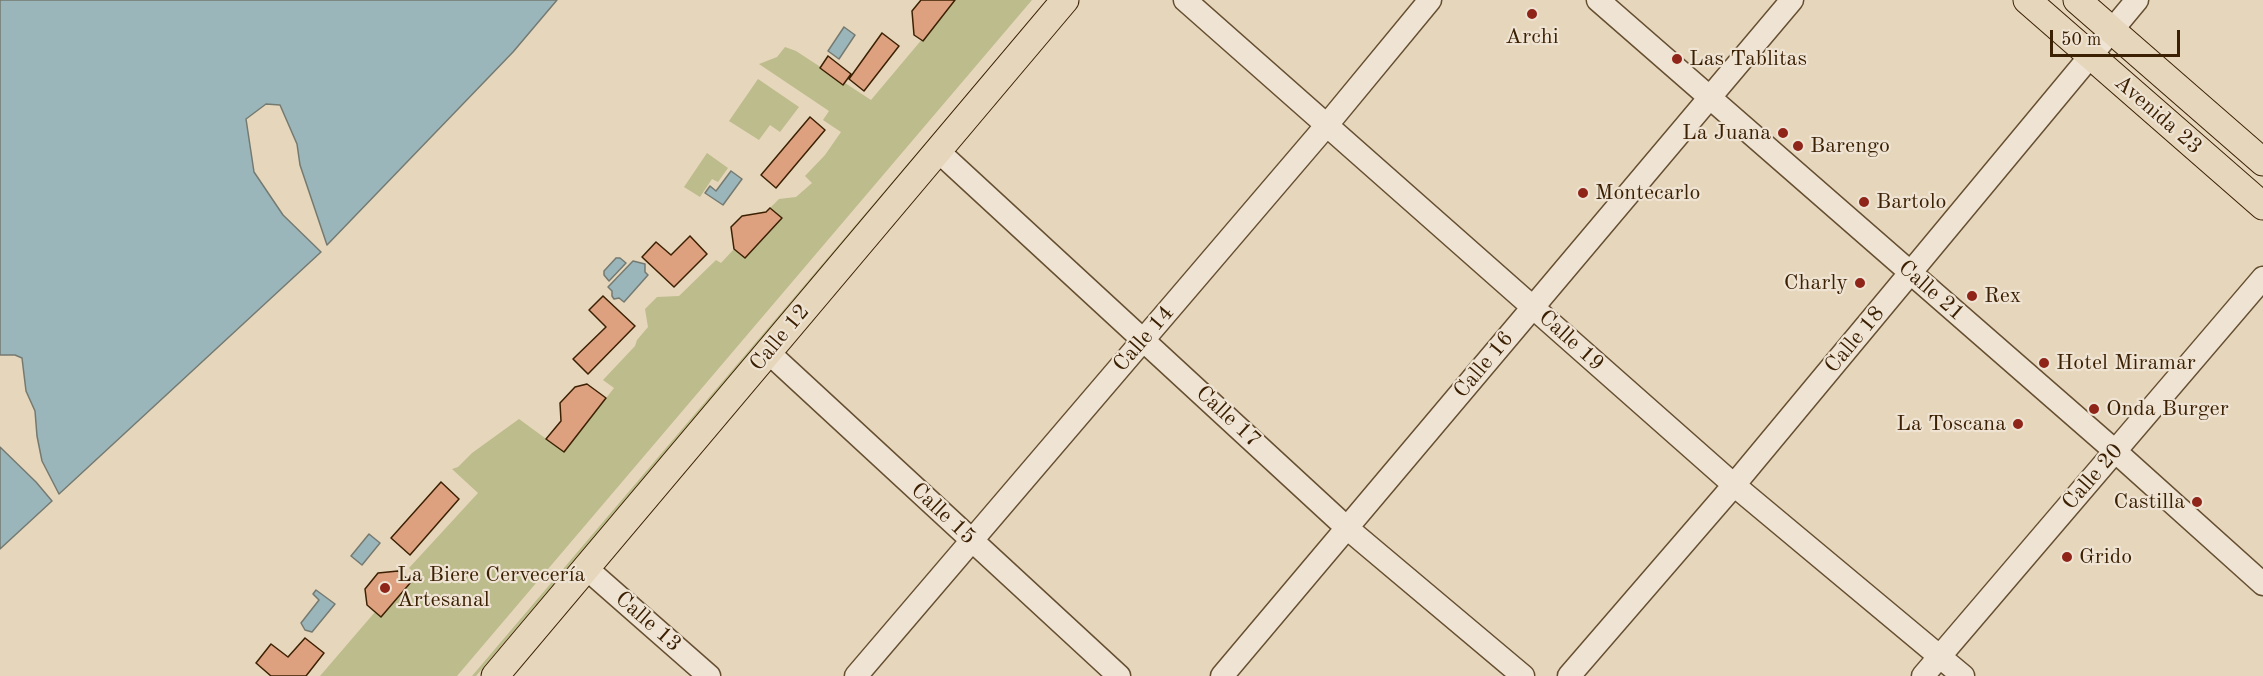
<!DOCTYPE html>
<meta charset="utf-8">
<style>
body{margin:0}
#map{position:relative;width:2263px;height:676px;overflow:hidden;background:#e6d6bb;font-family:"Old Standard TT",serif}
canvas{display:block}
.scale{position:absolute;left:2050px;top:30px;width:130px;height:27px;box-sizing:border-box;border:3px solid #3c2003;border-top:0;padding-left:8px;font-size:18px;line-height:21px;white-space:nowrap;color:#3c2003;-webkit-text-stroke:4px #efe4d3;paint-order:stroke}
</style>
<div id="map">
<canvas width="2263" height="676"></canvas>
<div class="scale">50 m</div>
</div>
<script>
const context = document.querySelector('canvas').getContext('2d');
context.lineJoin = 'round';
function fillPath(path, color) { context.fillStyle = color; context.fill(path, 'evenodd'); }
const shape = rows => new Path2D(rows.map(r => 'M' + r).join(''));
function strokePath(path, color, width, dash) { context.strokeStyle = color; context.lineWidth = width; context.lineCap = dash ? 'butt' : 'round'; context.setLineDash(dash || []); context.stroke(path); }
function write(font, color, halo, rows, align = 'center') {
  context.font = font + ' "Old Standard TT",serif'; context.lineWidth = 4.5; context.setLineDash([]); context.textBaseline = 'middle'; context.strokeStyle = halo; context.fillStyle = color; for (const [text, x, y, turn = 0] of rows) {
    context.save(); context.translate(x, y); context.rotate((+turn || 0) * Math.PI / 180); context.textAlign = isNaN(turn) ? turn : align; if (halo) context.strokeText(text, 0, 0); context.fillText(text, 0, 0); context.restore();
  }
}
const green = shape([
 [955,0,1032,0,457,676,320,676,375,612,381,616,417,575,409,568,478,493,452,469,458,467,472,453,519,419,564,452,614,388,603,380,635,346,637,340,648,327,645,309,657,297,679,296,716,260,721,263,734,249,745,257,782,218,770,208,779,199,796,197,812,183,805,176,825,155,841,132,823,120,829,111,759,64,777,57,785,47,796,51,871,100],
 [1047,0,1051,0,476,676,472,676],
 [758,79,799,107,780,132,770,125,759,140,729,121],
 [707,153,728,168,718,182,712,179,700,197,684,187]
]);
const water = shape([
 [0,0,557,0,513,52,327,245,300,165,297,144,280,105,266,104,246,119,254,172,283,215,321,252,59,494,42,461,37,436,35,411,26,391,22,358,15,355,0,355,0,0],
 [844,27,855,35,839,59,828,51,844,27],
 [731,171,742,179,723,205,705,193,710,186,716,191,731,171],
 [616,258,620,258,626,263,609,281,604,275,604,271,616,258],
 [633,261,645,264,645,272,648,275,624,302,619,298,614,299,612,296,612,291,608,287,633,261],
 [0,447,36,482,52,501,0,549,0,447],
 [369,534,380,543,362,565,351,556,369,534],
 [316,590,335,604,312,632,305,630,301,623,319,600,313,594,316,590]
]);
const building = shape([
 [921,0,955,0,923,41,914,35,912,11,921,0],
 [882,33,899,46,864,91,849,79,882,33],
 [828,56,851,74,843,85,820,68,828,56],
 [810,117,825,130,776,188,761,175,810,117],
 [770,208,782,218,745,258,734,249,731,227,742,216,766,212,770,208],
 [690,236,707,254,674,287,642,257,656,242,671,255,690,236],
 [603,296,635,326,588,374,573,359,606,327,589,310,603,296],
 [587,384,606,398,564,452,546,439,561,421,560,403,575,387,587,384],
 [441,482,459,499,410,555,391,538,441,482],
 [398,571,411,582,381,617,367,605,365,589,378,573,398,571],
 [305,638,324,653,306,676,271,676,256,663,271,644,288,657,305,638]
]);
const minor = shape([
 [1185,0,1734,485,1963,676],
 [1598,0,2115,451,2263,584],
 [938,151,1347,528,1523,676],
 [768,352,1119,676],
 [586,568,709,676],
 [856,676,1326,126,1430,0],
 [1222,676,1792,0],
 [1569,676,1734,485,2137,0],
 [1923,676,2263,278]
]);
const major = shape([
 [2027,0,2263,206],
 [2077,0,2263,162],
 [495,676,1065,0]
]);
const markers = [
 [1532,14,6,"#8f2418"],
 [1677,59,6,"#8f2418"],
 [1783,133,6,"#8f2418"],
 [1798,146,6,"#8f2418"],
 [1583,193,6,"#8f2418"],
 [1864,202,6,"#8f2418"],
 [1860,283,6,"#8f2418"],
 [1972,296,6,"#8f2418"],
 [2044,363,6,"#8f2418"],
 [2094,409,6,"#8f2418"],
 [2018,424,6,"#8f2418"],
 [2197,502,6,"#8f2418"],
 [2067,557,6,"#8f2418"],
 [385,588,6,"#8f2418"]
];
const poiNames = [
 ["Archi",1532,37,"center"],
 ["Las Tablitas",1689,59],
 ["La Juana",1771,133,"right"],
 ["Barengo",1810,146],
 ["Montecarlo",1595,193],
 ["Bartolo",1876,202],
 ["Charly",1848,283,"right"],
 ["Rex",1984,296],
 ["Hotel Miramar",2056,363],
 ["Onda Burger",2106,409],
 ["La Toscana",2006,424,"right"],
 ["Castilla",2185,502,"right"],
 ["Grido",2079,557],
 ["La Biere Cervecería",397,575],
 ["Artesanal",397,600]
];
const streetNames = [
 ["Avenida 23",2158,115,41],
 ["Calle 21",1931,291,41],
 ["Calle 12",780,338,-50],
 ["Calle 14",1144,339,-49],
 ["Calle 18",1855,340,-50],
 ["Calle 19",1571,341,42],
 ["Calle 16",1484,365,-50],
 ["Calle 17",1228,417,43],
 ["Calle 20",2093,477,-49],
 ["Calle 15",943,514,43],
 ["Calle 13",648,622,41]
];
fillPath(green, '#bcbc8c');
fillPath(water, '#9bb6bb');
strokePath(water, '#757a71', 1.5);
fillPath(building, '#dda17f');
strokePath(building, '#3c2003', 1.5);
strokePath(minor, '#664e31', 25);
strokePath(major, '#3c2003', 29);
strokePath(minor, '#efe4d3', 22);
strokePath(major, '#e6d6bb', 27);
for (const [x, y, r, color] of markers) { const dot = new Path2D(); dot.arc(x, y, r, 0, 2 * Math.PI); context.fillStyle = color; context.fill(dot); strokePath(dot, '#efe4d3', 2); }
write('22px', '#3c2003', '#efe4d3', poiNames, 'left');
write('22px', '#3c2003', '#efe4d3', streetNames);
</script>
